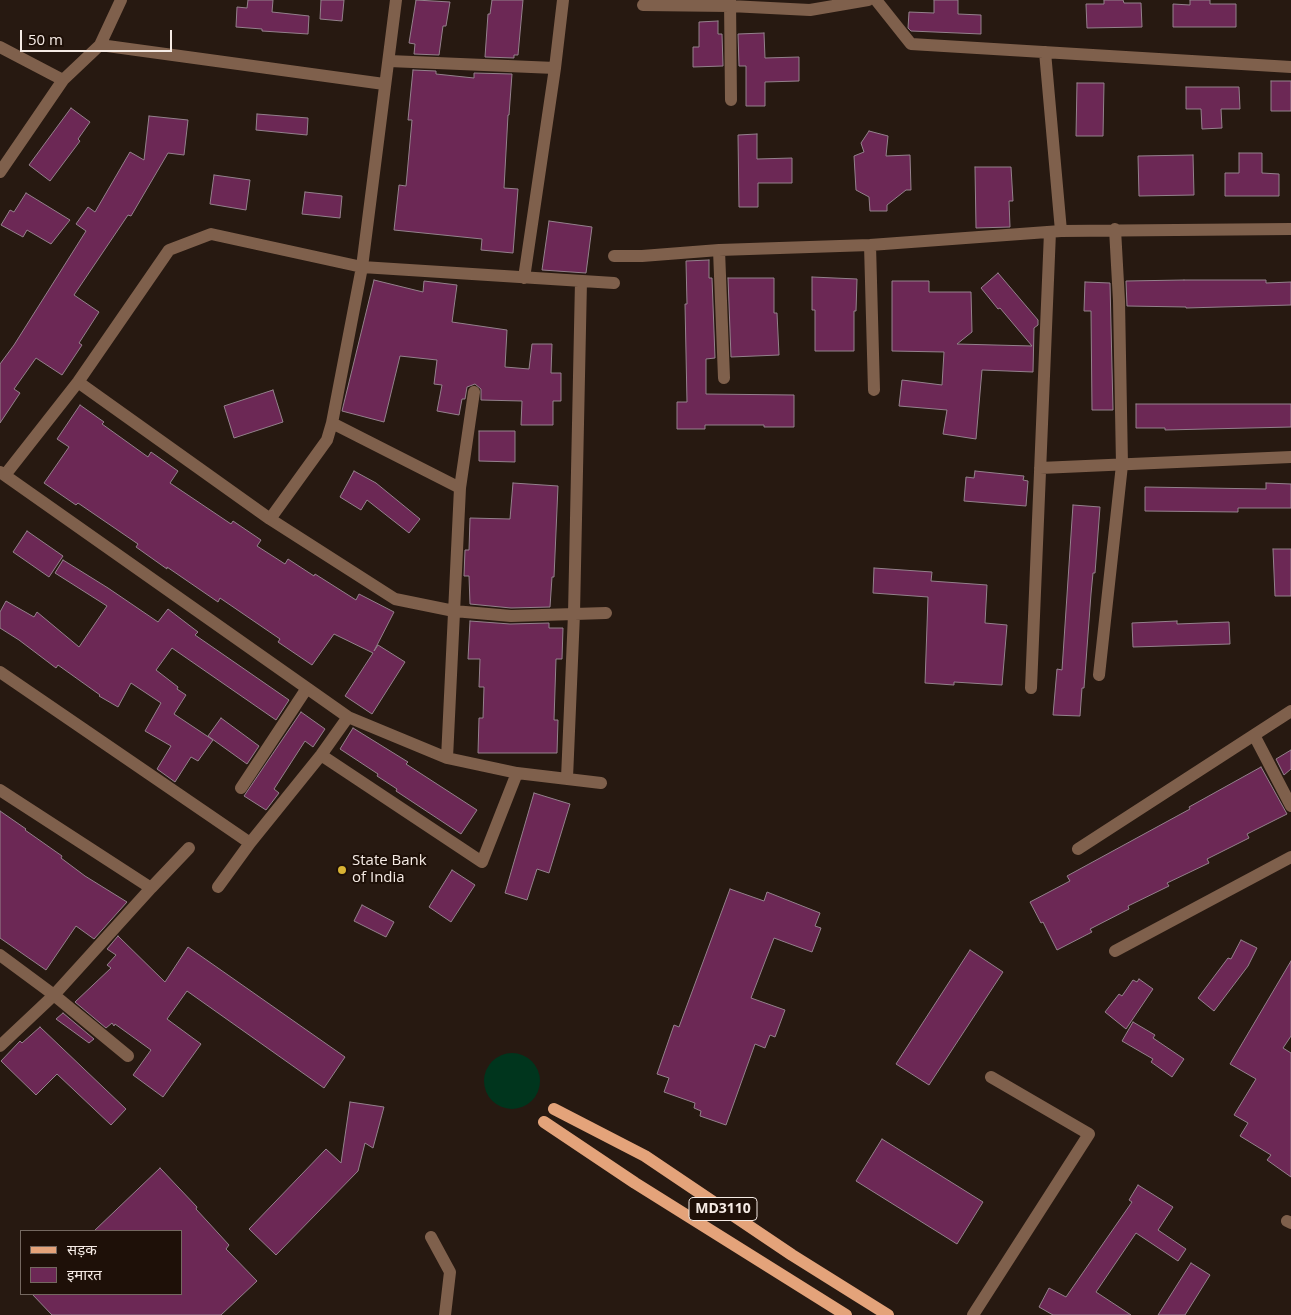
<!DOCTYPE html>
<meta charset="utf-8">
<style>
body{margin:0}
#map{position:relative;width:1291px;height:1315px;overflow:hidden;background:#271911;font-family:"Open Sans","Noto Sans Devanagari",sans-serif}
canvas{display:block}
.legend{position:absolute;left:20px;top:1230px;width:162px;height:65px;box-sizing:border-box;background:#1e1008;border:1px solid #746860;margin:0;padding:6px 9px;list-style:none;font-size:15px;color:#f5ebe5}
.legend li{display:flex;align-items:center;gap:10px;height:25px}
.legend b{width:25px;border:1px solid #746860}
.scale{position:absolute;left:20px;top:30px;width:152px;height:22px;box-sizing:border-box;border:2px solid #f5ebe5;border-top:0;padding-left:6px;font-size:15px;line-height:18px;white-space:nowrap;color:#f5ebe5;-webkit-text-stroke:4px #1e1008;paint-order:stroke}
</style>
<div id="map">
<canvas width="1291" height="1315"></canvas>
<ul class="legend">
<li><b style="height:6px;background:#e4a37a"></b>सड़क</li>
<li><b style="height:14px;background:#6c2855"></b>इमारत</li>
</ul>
<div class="scale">50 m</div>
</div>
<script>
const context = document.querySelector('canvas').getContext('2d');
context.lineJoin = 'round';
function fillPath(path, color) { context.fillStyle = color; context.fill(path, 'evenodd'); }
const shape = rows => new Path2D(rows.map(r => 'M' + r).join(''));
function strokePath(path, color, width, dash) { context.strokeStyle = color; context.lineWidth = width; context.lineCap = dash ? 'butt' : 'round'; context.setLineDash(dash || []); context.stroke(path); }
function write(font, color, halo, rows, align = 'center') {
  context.font = font + ' "Open Sans",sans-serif'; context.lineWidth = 4; context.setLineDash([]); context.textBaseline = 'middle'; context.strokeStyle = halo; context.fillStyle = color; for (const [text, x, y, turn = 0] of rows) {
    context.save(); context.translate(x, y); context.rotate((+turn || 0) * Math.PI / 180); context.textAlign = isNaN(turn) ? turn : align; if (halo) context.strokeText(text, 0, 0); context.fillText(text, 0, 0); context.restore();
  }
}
const green = shape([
 '484 1081a28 28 0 1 1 56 0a28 28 0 1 1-56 0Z'
]);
const building = shape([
 [248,0,273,0,272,12,309,16,308,34,262,31,262,29,236,27,237,7,247,8,248,0],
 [321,0,344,0,342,21,320,19,321,0],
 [416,0,450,2,446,26,443,26,439,55,414,54,415,44,409,43,416,0],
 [492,0,523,0,518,55,514,55,514,58,485,57,488,14,490,14,492,0],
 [934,0,958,0,958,14,981,15,981,34,911,31,908,28,909,12,934,13,934,0],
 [1104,0,1123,0,1124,3,1141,3,1142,27,1087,28,1086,4,1104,4,1104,0],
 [1190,0,1210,0,1210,4,1236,4,1236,27,1173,27,1173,4,1190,5,1190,0],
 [718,21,718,34,722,34,723,66,693,67,693,47,699,47,699,22,718,21],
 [764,33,765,58,799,57,799,81,765,82,765,106,746,106,746,66,739,66,738,34,764,33],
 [413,70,436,71,436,74,474,78,474,73,512,74,509,115,508,115,504,188,518,189,513,253,481,250,482,239,394,230,399,185,406,186,412,120,408,120,413,70],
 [1271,81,1291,81,1291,111,1271,111,1271,81],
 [1077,83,1104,83,1103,136,1076,136,1077,83],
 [1186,87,1239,87,1240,109,1221,109,1222,128,1202,129,1201,109,1186,109,1186,87],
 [71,108,90,122,78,139,80,141,50,181,29,165,71,108],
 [257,114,308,118,307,135,256,130,257,114],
 [149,116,188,120,184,155,168,153,131,216,128,215,74,295,99,312,79,343,82,345,62,375,36,358,14,389,20,393,0,423,0,364,14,345,86,231,76,224,88,207,95,212,130,152,144,160,149,116],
 [869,131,888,136,886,156,910,155,911,190,906,190,887,205,887,211,870,211,869,197,856,190,854,156,864,152,861,143,869,131],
 [757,134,757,159,792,158,792,183,758,183,758,207,739,207,738,135,757,134],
 [1239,153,1262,153,1262,173,1279,174,1279,196,1225,196,1225,173,1239,173,1239,153],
 [1193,155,1194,195,1139,196,1138,156,1193,155],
 [975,167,1011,167,1013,201,1009,201,1010,227,976,228,975,167],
 [214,175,250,180,246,210,210,204,214,175],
 [305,192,342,196,340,218,302,214,305,192],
 [26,193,70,220,51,244,27,230,23,237,1,225,10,210,14,212,26,193],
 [549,221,592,227,586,273,542,270,549,221],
 [709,260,709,278,712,278,715,358,706,359,706,394,794,395,794,427,764,427,764,425,705,425,705,429,677,429,677,402,687,402,685,304,687,304,686,261,709,260],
 [998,273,1038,320,1038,325,1034,328,1033,372,982,370,976,439,943,434,947,410,899,406,902,380,942,385,944,352,892,351,892,281,929,281,929,292,971,292,972,332,957,344,1032,346,1000,308,998,309,981,288,998,273],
 [812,277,857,279,856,311,854,311,854,351,815,351,815,310,812,310,812,277],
 [728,278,774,278,774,313,777,313,779,355,731,357,728,278],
 [374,280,423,292,424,281,457,285,452,322,507,330,505,367,529,369,532,344,552,344,551,373,561,373,561,401,553,401,553,425,521,425,522,401,481,400,481,389,475,384,467,387,465,399,462,399,459,415,437,411,442,385,434,384,437,360,400,356,384,422,342,411,374,280],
 [1184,280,1266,280,1266,283,1291,282,1291,305,1186,308,1186,307,1127,306,1126,281,1184,280],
 [1085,282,1110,283,1113,410,1092,410,1091,311,1084,311,1085,282],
 [273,390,283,422,234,438,224,406,273,390],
 [1136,404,1291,404,1291,427,1165,430,1165,428,1136,428,1136,404],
 [80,405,104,422,102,424,148,457,151,452,178,471,170,483,231,524,233,521,261,540,257,546,285,564,288,559,314,576,315,574,356,600,359,594,394,612,374,651,378,645,405,662,372,714,345,696,373,653,334,634,312,665,278,642,280,639,220,598,218,602,167,567,167,569,136,547,138,544,78,503,76,505,44,483,69,447,57,439,80,405],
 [479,431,515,431,515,462,479,461,479,431],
 [354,471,376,483,420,519,409,533,367,500,361,510,340,497,354,471],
 [975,471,1024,476,1023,480,1028,481,1026,506,964,501,966,477,974,478,975,471],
 [513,483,558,486,554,577,552,577,550,607,511,608,470,604,469,576,464,576,465,550,469,550,470,518,510,519,513,483],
 [1266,483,1291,484,1291,508,1238,508,1238,512,1145,511,1145,487,1266,489,1266,483],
 [1073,505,1100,507,1095,573,1093,573,1091,594,1084,688,1082,688,1080,716,1053,715,1057,669,1062,670,1073,505],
 [27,531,63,556,49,577,13,552,27,531],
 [1273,549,1291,549,1291,596,1275,596,1273,549],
 [63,560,108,588,158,622,168,609,198,632,195,635,289,700,276,720,172,648,156,670,178,687,177,689,186,695,174,714,213,740,198,761,191,757,175,782,157,769,171,746,145,731,161,703,131,683,118,707,99,696,100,695,58,665,56,668,19,640,0,628,0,612,6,601,34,617,37,612,79,647,107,606,55,573,63,560],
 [874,568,932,572,931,581,987,585,985,623,1007,625,1002,685,954,682,954,685,925,683,928,597,873,593,874,568],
 [470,621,510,624,549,623,549,628,563,628,562,659,556,659,554,720,558,720,557,753,478,753,479,718,483,718,484,687,479,687,480,659,468,659,470,621],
 [1177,621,1177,624,1229,622,1230,644,1133,647,1132,623,1177,621],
 [301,712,325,729,313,747,305,741,274,789,279,793,266,810,244,796,301,712],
 [221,718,259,746,247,764,208,736,221,718],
 [353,728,408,762,406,764,477,810,461,834,396,791,397,789,377,776,378,774,340,749,353,728],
 [1291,750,1291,769,1284,775,1276,759,1291,750],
 [1261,767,1287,814,1247,834,1249,838,1207,859,1209,863,1167,883,1169,886,1128,906,1129,909,1090,929,1092,932,1057,950,1043,922,1041,923,1030,902,1070,881,1067,876,1190,809,1189,807,1261,767],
 [534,793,570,804,549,873,537,869,527,900,505,893,534,793],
 [0,811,26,829,25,830,62,856,61,858,85,876,127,902,94,939,76,926,46,970,0,938,0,811],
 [452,870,475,885,451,922,429,907,452,870],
 [730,889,764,901,767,892,820,913,815,926,821,928,812,952,774,938,751,998,785,1010,775,1037,770,1035,765,1048,755,1044,726,1125,700,1116,701,1111,694,1108,695,1103,664,1092,669,1078,657,1074,674,1025,679,1027,730,889],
 [362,905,394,922,386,937,354,921,362,905],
 [118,936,165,982,188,947,345,1057,324,1088,187,991,167,1019,201,1044,163,1097,133,1075,151,1050,115,1024,114,1026,112,1023,106,1028,75,1002,111,968,107,965,116,955,107,949,118,936],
 [1241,940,1257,948,1248,966,1214,1011,1198,998,1228,958,1231,959,1241,940],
 [970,950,1003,972,929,1085,896,1064,970,950],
 [1291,961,1291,1036,1283,1048,1291,1053,1291,1177,1267,1160,1271,1155,1240,1136,1248,1123,1234,1115,1256,1079,1230,1064,1291,961],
 [1139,979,1153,989,1126,1029,1105,1012,1119,994,1122,996,1133,980,1137,982,1139,979],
 [63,1013,94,1039,89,1043,56,1019,63,1013],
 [1133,1022,1155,1035,1153,1038,1184,1059,1172,1077,1151,1062,1153,1059,1122,1041,1133,1022],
 [40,1027,126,1109,111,1125,57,1074,36,1095,1,1061,20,1041,22,1043,40,1027],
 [350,1102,384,1107,373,1148,365,1143,358,1171,276,1255,249,1229,326,1149,341,1163,350,1102],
 [882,1139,983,1202,957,1244,856,1181,882,1139],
 [160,1168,197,1207,196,1209,229,1245,226,1249,257,1281,221,1315,52,1315,32,1294,181,1294,181,1231,94,1231,160,1168],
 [1138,1185,1173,1207,1158,1230,1186,1249,1178,1261,1136,1233,1096,1292,1131,1315,1053,1315,1039,1307,1049,1288,1066,1297,1132,1202,1129,1200,1138,1185],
 [1191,1263,1210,1275,1185,1315,1158,1315,1191,1263]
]);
const minor = shape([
 [730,0,731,100],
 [876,0,911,44,1291,67],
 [643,5,730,6,810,10,868,0],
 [100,45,384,84],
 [0,47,63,80],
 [1045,52,1061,231],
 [389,61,555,68],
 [0,172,63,80,100,45,121,0],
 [870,245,874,390],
 [719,250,724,378],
 [614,256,642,256,719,250,870,245,1061,231,1291,229],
 [524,278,555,68,563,0],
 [78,382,270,519,395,599,454,611,511,616,606,613],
 [332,423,460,488,447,758],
 [1040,468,1291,457],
 [0,472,348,717,447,758,517,773,601,783],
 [5,475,78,382,169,250,211,234,362,267,614,283],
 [460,488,474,392],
 [270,519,327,440,332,423,362,267,396,0],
 [0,672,250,843],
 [1099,675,1122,465,1119,301,1115,229],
 [1031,688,1050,232],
 [1254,735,1291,806],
 [321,755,482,862,517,773],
 [567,778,574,614,581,281],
 [241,788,307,688],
 [0,790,151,888],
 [1078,849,1291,711],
 [218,887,250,843,321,755,348,717],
 [1115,951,1291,857],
 [0,955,54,995,128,1056],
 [0,1046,54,995,151,888,189,848],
 [1287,1221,1291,1223],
 [431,1237,450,1272,445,1315],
 [973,1315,1089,1134,991,1077]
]);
const major = shape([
 [554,1109,645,1156,792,1255,888,1315],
 [544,1122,635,1183,846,1315]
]);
const markers = [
 [342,870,5,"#d9b334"]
];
const shields = [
 [723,1209,68]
];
const shieldNames = [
 ["MD3110",723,1209]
];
const poiNames = [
 ["State Bank",352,861],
 ["of India",352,878]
];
fillPath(green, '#00351d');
fillPath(building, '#6c2855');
strokePath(building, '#94818c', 1);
strokePath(minor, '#7f604c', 12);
strokePath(major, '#e4a37a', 12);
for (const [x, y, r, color] of markers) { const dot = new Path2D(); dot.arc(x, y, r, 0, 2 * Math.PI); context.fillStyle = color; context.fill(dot); strokePath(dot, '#1e1008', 2); }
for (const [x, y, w] of shields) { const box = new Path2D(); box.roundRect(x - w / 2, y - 11.5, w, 23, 4); context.fillStyle = '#1e1008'; context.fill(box); strokePath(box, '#f5ebe5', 1); }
write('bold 14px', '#f5ebe5', null, shieldNames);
write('15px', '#f5ebe5', '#1e1008', poiNames, 'left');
</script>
